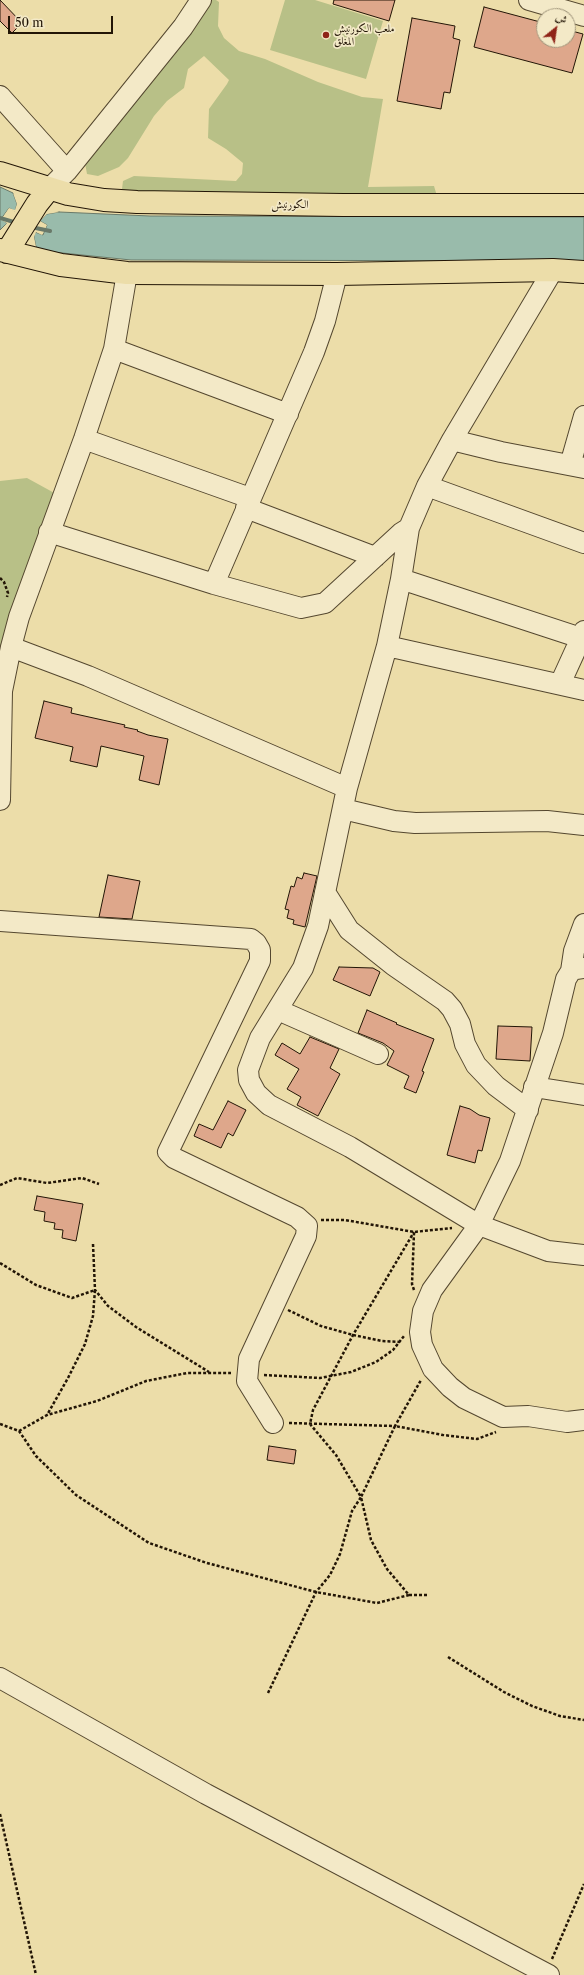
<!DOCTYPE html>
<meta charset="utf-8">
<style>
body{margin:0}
#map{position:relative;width:584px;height:1975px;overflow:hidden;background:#ecdda9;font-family:"Libre Caslon Text",Amiri,serif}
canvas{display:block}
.north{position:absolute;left:536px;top:8px;width:40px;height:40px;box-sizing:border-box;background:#f3e9c7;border:1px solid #9f947a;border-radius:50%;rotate:30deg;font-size:11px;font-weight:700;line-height:16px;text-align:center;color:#221506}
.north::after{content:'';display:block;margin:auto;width:14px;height:18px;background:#8f2418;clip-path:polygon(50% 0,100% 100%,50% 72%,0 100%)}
.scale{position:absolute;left:8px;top:16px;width:105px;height:18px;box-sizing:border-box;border:2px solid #221506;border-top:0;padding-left:5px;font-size:12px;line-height:14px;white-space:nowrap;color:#221506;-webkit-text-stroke:3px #f3e9c7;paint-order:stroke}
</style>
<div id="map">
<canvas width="584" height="1975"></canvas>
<div class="north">ش</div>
<div class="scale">50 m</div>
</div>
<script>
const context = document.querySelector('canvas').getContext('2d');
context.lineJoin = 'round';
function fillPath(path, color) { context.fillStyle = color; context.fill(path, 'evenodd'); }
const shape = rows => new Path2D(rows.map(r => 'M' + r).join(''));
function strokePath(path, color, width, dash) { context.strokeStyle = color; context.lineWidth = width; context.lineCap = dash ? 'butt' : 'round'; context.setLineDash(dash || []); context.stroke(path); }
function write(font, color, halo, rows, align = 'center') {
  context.font = font + ' "Libre Caslon Text",Amiri,serif'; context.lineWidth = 3.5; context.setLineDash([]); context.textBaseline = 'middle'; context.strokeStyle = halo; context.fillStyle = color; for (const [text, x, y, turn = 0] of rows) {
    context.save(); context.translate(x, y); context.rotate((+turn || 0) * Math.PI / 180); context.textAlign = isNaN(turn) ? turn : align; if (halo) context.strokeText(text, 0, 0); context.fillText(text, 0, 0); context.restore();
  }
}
const green = shape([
 [207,0,216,0,219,2,218,26,224,38,239,51,265,59,318,82,362,97,383,99,368,187,434,186,437,196,356,194,184,195,128,192,122,189,123,181,134,176,236,181,242,174,243,163,226,149,208,138,209,109,227,84,229,80,204,56,188,69,184,88,167,101,154,116,128,158,119,167,98,176,87,174,85,163],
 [285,0,315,0,383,21,366,79,270,50],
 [27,478,58,495,0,662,0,481]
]);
const water = shape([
 [0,187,13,193,17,204,15,211,9,208,1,219,7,223,0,230,0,187],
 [59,212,150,216,584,217,584,261,131,260,43,251,36,247,34,237,35,232,43,235,47,225,40,221,47,214,59,212]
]);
const pier = shape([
 [13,193,18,198,19,204,16,212,10,210,4,219,9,224,0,232,7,223,1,220,9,208,15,210,17,204],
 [55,211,59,212,47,214,40,221,47,225,42,235,36,232,34,237,36,247,43,251,34,248,32,237,34,231,36,230,41,232,44,226,38,223,38,220,46,212]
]);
const stream = shape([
 [0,218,17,223],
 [31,227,50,231]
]);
const building = shape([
 [0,0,22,23,12,33,0,21,0,0],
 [334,0,395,0,389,21,333,4,334,0],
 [484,7,544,23,544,40,568,40,568,30,583,34,572,73,474,47,484,7],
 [412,18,455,26,453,38,460,40,450,93,444,92,441,109,397,101,412,18],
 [44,701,72,708,71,713,125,725,124,727,138,730,137,731,148,735,168,739,159,785,139,780,144,756,101,746,97,767,70,761,73,747,35,738,44,701],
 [304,873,317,876,305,927,293,924,294,920,287,918,289,910,285,909,291,886,294,887,297,877,302,879,304,873],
 [108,875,140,881,132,919,99,917,108,875],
 [339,967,373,968,380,972,370,996,333,980,339,967],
 [367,1010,397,1023,396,1024,434,1039,422,1071,424,1072,416,1093,404,1088,409,1076,387,1065,394,1051,383,1043,358,1033,367,1010],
 [498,1026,532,1027,530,1061,496,1059,498,1026],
 [310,1037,339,1049,330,1068,340,1074,318,1116,297,1105,301,1097,287,1089,299,1069,275,1055,282,1043,300,1054,310,1037],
 [228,1101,246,1110,233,1136,228,1133,221,1148,194,1136,199,1124,213,1130,228,1101],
 [460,1106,470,1109,479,1115,490,1118,482,1151,478,1150,475,1163,447,1155,460,1106],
 [37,1196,83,1204,76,1241,62,1238,63,1230,54,1229,55,1223,44,1221,45,1212,34,1210,37,1196],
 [269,1446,296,1450,294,1464,267,1460,269,1446]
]);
const path = shape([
 [0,578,4,582,8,593,7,597],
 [0,1185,17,1178,47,1183,82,1178,99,1184],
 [321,1220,345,1220,414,1232,452,1228],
 [93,1244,95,1290,108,1306,136,1327,209,1372],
 [0,1263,36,1285,72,1298,95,1290,93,1316,85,1344,68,1378,47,1415],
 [414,1290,412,1284,414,1233],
 [288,1310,321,1326,353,1335,382,1341,400,1342],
 [264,1375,320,1378,351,1372,376,1362,393,1350,404,1336],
 [289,1423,395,1426,421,1380],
 [0,1424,19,1431,36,1456,76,1495,149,1543,207,1563,316,1592,377,1603,409,1595],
 [19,1431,47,1415,97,1401,146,1381,187,1373,231,1373],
 [427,1595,409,1595,387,1569,371,1540,361,1497,395,1426,443,1435,477,1439,496,1432],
 [448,1657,504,1692,532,1706,560,1716,584,1720],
 [268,1693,316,1592,330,1575,340,1554,352,1511,361,1497,336,1455,310,1424,313,1410,353,1335,414,1232],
 [0,1814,36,1975],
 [552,1959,584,1884]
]);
const minor = shape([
 [529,0,584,16],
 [0,96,67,171],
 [49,189,67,171,183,27,201,0],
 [553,270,452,440,427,486,409,528,401,579,387,646,347,788,318,926,303,968,260,1038,248,1070,249,1080,256,1093,269,1105,350,1147,479,1225,548,1251,584,1255],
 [114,349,288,414],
 [84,439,250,498],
 [452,440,501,452,584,468],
 [570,465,584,416],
 [427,486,584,543],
 [246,508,375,557],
 [49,532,214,584,301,608,325,603,401,533,409,528],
 [401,579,581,638,584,631],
 [214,584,314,352,325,321,337,274],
 [387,646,584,690],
 [11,647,88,676,347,788],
 [560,684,581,638],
 [0,800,2,691,11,647,19,617,84,439,114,349,127,273],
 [343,809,394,821,415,823,547,821,584,825],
 [325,892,349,930,393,965,445,1001,452,1009,460,1024,465,1044,476,1065,496,1086,528,1110],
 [0,921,251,939,256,943,260,950,260,961,168,1152,174,1158,297,1217,307,1226,306,1236,249,1359,247,1381,273,1423],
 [584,968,576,969,571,971,566,979,553,1033,510,1161,479,1225,432,1290,423,1311,420,1332,422,1345,433,1369,450,1387,464,1398,503,1417,528,1416,567,1422,584,1420],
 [571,971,574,951,584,924],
 [278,1010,378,1054],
 [534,1087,584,1095],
 [0,1678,206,1794,549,1975]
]);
const major = shape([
 [0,173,68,194,104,200,137,202,343,205,584,205],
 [0,250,61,265,127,273,337,274,553,270,584,272],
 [7,252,37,204,49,189]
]);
const markers = [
 [326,35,4,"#8f2418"]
];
const poiNames = [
 ["ملعب الكورنيش",334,29],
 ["المغلق",334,42]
];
const streetNames = [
 ["الكورنيش",290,205]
];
fillPath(green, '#b8c087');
fillPath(water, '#99bbab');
strokePath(water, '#697969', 1);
fillPath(pier, '#ecdda9');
strokePath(stream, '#697969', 4);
fillPath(building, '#dea78b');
strokePath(building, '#221506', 1);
strokePath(minor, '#54472f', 22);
strokePath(major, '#221506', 24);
strokePath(path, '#221506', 2.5, [3, 2]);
strokePath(minor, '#f3e9c7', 20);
strokePath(major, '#ecdda9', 22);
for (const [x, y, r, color] of markers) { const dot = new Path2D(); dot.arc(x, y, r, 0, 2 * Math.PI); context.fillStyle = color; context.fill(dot); strokePath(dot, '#f3e9c7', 1.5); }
write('11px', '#221506', '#f3e9c7', poiNames, 'left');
write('11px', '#221506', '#f3e9c7', streetNames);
</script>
